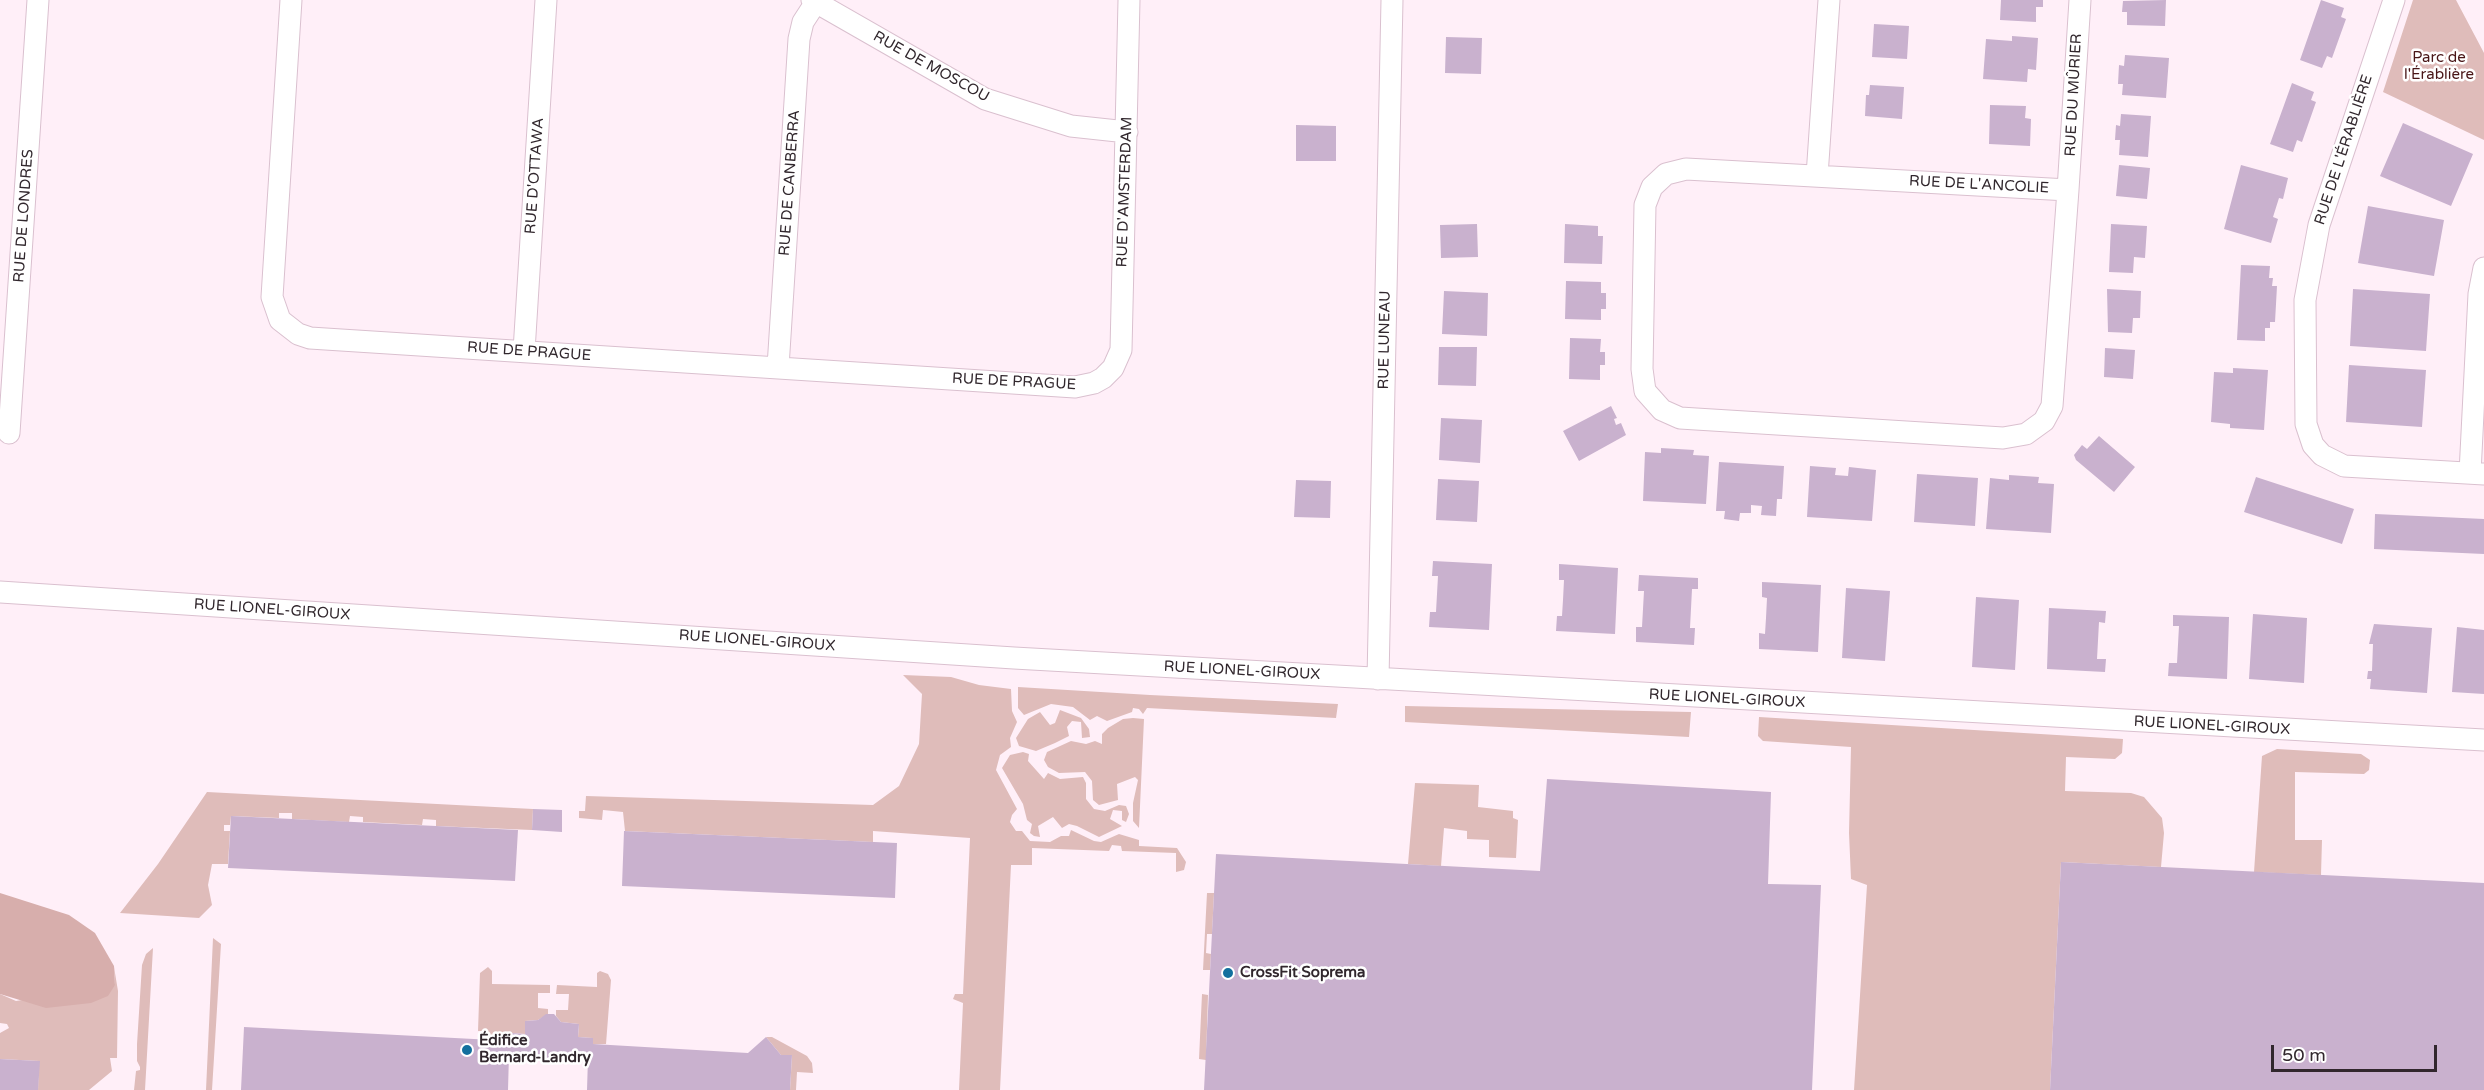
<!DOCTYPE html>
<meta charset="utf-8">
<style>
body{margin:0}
#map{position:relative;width:2484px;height:1090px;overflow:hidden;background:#ffeff8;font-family:"Varela Round",sans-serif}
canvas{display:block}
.scale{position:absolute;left:2271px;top:1045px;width:166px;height:27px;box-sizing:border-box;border:3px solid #31272d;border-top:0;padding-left:8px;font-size:18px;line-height:21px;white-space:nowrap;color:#31272d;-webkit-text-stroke:4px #fff;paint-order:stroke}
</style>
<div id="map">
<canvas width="2484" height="1090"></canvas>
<div class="scale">50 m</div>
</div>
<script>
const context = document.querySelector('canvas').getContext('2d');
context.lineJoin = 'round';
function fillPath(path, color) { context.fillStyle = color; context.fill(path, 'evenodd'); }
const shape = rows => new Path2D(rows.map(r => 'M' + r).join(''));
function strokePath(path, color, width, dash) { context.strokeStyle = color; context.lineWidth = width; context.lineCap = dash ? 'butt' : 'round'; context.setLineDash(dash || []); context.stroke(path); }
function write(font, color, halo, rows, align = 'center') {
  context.font = font + ' "Varela Round",sans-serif'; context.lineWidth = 5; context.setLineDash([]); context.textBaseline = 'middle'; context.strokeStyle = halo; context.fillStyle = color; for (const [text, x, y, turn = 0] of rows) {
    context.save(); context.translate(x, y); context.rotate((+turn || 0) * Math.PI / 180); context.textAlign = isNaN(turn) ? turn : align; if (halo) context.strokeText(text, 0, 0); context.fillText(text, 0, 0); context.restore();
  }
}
const green = shape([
 [2413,0,2456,0,2484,53,2484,140,2383,92],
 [903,675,951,677,979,685,1011,689,1012,711,1017,722,1010,738,1011,747,1000,755,996,770,1017,809,1012,815,1010,822,1016,831,1022,831,1030,841,1050,842,1061,836,1069,836,1071,830,1094,841,1101,842,1119,834,1139,840,1139,846,1177,848,1186,862,1184,870,1176,872,1176,853,1122,851,1121,846,1112,845,1109,851,1032,848,1032,865,1011,865,1000,1090,959,1090,963,1003,953,999,955,994,963,994,970,838,873,831,873,842,625,831,623,812,603,810,602,820,579,818,579,811,585,811,586,796,873,805,899,786,919,744,922,694],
 [1018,687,1150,695,1338,704,1336,718,1147,708,1143,714,1139,709,1133,708,1132,712,1107,721,1097,716,1090,720,1073,707,1051,704,1024,715,1018,708],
 [1405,706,1691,712,1689,737,1405,722],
 [1060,710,1081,718,1089,729,1090,737,1082,738,1081,722,1072,721,1067,727,1069,736,1055,743,1036,751,1019,746,1016,738,1028,719,1040,712,1050,725,1055,723],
 [1759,717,2123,739,2122,753,2115,759,2066,757,2065,791,2131,793,2144,797,2162,818,2164,833,2161,867,2061,862,2050,1090,1854,1090,1867,885,1851,879,1849,833,1851,747,1763,741,1758,736],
 [1133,718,1144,719,1139,828,1133,821,1133,803,1138,780,1135,777,1117,784,1118,800,1099,805,1093,800,1092,781,1085,772,1059,773,1048,767,1044,760,1047,752,1071,741,1086,744,1095,741,1102,744,1102,734,1108,728,1123,719],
 [2277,749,2361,754,2370,760,2369,770,2364,774,2295,772,2295,840,2322,840,2321,875,2254,872,2262,756],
 [1023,752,1029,754,1028,761,1044,779,1048,773,1060,779,1083,777,1086,783,1086,799,1094,809,1105,811,1119,805,1126,806,1129,814,1126,822,1122,820,1122,811,1113,810,1110,819,1122,826,1099,837,1077,826,1069,824,1062,828,1053,817,1038,826,1040,837,1034,836,1030,833,1032,824,1027,820,1023,804,1002,768,1010,755],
 [1415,783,1479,785,1478,807,1513,811,1513,818,1518,820,1516,858,1489,857,1489,840,1467,839,1467,831,1444,828,1441,866,1408,864],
 [207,792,533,809,532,830,436,826,436,820,423,819,422,825,363,822,363,817,350,816,349,822,292,819,292,813,279,813,279,818,231,816,230,825,224,825,224,831,230,831,228,864,212,864,208,885,212,905,199,918,120,913,158,864],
 [1207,893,1214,893,1212,934,1207,934,1206,953,1211,954,1210,970,1203,970],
 [213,938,221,944,212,1090,206,1090],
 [153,948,145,1090,134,1090,136,1071,140,1070,140,1067,137,1061,137,1044,142,965,146,954],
 [114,967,118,991,117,1058,110,1058,112,1071,89,1090,38,1090,39,1061,0,1059,0,1033,9,1028,7,1024,0,1023,0,994,16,1001,115,985],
 [488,967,492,971,492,984,550,985,550,993,538,993,538,1008,548,1009,548,1014,538,1020,525,1021,525,1034,512,1033,512,1041,487,1040,487,1031,478,1031,480,973],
 [600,971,608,974,611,980,606,1044,593,1044,592,1038,578,1037,579,1024,561,1022,556,1016,556,1010,568,1010,569,994,556,994,557,985,597,987,597,973],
 [1202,994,1208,995,1206,1060,1199,1059],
 [766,1037,772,1037,807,1056,812,1063,813,1073,797,1072,796,1090,790,1090,792,1055,781,1055]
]);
const forest = shape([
 [0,893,69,915,95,933,114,966,115,985,108,996,91,1003,46,1008,0,994]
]);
const building = shape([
 [2001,0,2043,0,2043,7,2036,7,2036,22,2000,20],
 [2166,0,2165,26,2127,25,2127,12,2122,12,2123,1],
 [2321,0,2344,8,2341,17,2346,19,2332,58,2327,56,2322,68,2300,60],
 [1874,24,1909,26,1907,59,1872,57],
 [2012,36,2038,38,2036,70,2028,69,2027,82,1983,79,1986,39,2012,41],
 [1446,37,1482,38,1481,74,1445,73],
 [2125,55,2169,58,2166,98,2122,95,2123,84,2118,84,2119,65,2124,66],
 [2292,83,2314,92,2311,100,2316,102,2302,142,2297,140,2293,152,2270,144],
 [1870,85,1904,87,1902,119,1865,116,1866,95,1869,95],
 [1990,105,2026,106,2025,118,2031,119,2030,146,1989,144],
 [2121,114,2151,116,2148,157,2119,155,2120,140,2115,140,2116,125,2120,126],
 [2403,123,2473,154,2451,206,2380,176],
 [1296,125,1336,126,1336,161,1296,161],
 [2119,165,2150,168,2147,199,2116,196],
 [2241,165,2288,178,2283,199,2279,198,2273,217,2278,219,2271,243,2224,229],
 [2368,206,2444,220,2434,276,2358,263],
 [1477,224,1478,257,1441,258,1440,225],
 [1565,224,1598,226,1598,236,1603,236,1602,264,1564,263],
 [2111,224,2147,226,2145,258,2134,257,2133,273,2109,272],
 [2241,265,2270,266,2269,278,2273,278,2272,286,2277,286,2275,322,2270,322,2270,328,2265,328,2265,341,2237,340],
 [1566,281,1601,282,1601,293,1606,293,1606,309,1601,309,1601,320,1565,319],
 [2107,289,2141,291,2140,318,2133,318,2132,333,2108,332],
 [2353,289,2430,294,2426,351,2350,346],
 [1444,291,1488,293,1487,336,1442,334],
 [1570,338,1601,339,1600,352,1605,352,1605,365,1600,365,1600,380,1569,379],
 [1439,347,1477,347,1476,386,1438,385],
 [2105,348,2135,350,2133,379,2104,377],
 [2349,365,2426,370,2422,427,2346,422],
 [2233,368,2268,370,2264,430,2230,428,2230,424,2211,422,2214,372,2233,373],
 [1611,406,1617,418,1614,419,1616,425,1621,423,1626,435,1579,461,1563,431],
 [1441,418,1482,420,1480,463,1439,460],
 [2099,436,2135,467,2114,492,2076,460,2074,455,2082,445,2087,449],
 [1661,448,1694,450,1693,455,1709,456,1706,504,1643,501,1645,452,1661,453],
 [1719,462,1784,466,1782,499,1777,499,1776,516,1761,515,1762,506,1751,505,1751,513,1740,513,1739,521,1724,519,1725,511,1716,511],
 [1810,466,1836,468,1835,475,1848,476,1849,467,1876,470,1872,521,1807,517],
 [1917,474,1978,478,1975,526,1914,522],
 [2009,475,2039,477,2038,483,2054,484,2051,533,1986,529,1990,478,2009,480],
 [2256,477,2354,509,2342,544,2244,512],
 [1438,479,1479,481,1477,522,1436,520],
 [1296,480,1331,481,1330,518,1294,517],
 [2375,514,2484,519,2484,554,2374,549],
 [1433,561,1492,564,1489,630,1429,627,1430,612,1436,612,1438,576,1432,576],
 [1559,564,1618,568,1615,634,1556,631,1557,616,1562,616,1563,600,1564,580,1559,580],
 [1639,575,1698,578,1698,589,1692,589,1690,628,1695,628,1694,645,1636,642,1636,627,1642,627,1644,591,1638,591],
 [1762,582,1821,585,1818,652,1759,649,1759,633,1765,634,1766,618,1767,598,1762,597],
 [1846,588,1890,591,1885,661,1842,658],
 [1976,597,2019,600,2015,670,1972,667],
 [2049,608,2106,611,2105,623,2099,622,2097,659,2106,659,2105,672,2047,669],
 [2253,614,2307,618,2304,683,2249,679],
 [2173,615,2229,617,2227,679,2168,676,2169,663,2177,663,2179,626,2173,626],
 [2374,624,2432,628,2427,693,2370,689,2371,679,2367,679,2368,671,2372,671,2373,644,2369,644],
 [2457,627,2484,630,2484,694,2452,692],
 [1547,779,1771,792,1768,884,1821,885,1812,1090,1204,1090,1216,854,1540,871],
 [533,809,562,810,562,832,532,830],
 [231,816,518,830,515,881,228,868],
 [624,831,897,843,895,898,622,886],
 [2061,862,2484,883,2484,1090,2050,1090],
 [546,1014,554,1014,561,1022,579,1024,578,1037,593,1038,593,1044,748,1053,766,1037,781,1055,792,1055,790,1090,587,1090,588,1058,559,1058,548,1062,536,1056,509,1054,508,1090,241,1090,244,1027,512,1041,512,1033,525,1034,525,1021,538,1020],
 [0,1059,40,1061,38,1090,0,1090]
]);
const minor = shape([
 [291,0,272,297,280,320,298,334,310,338,1075,387,1094,383,1103,378,1113,368,1121,350,1129,0],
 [812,0,985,99,1071,126,1127,132],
 [2394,0,2319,225,2305,300,2306,424,2313,445,2322,455,2344,466,2484,474],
 [1817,176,1829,0],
 [2068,190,1686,169,1666,174,1652,187,1645,205,1642,369,1645,391,1662,410,1680,418,2003,438,2026,434,2044,421,2052,406,2068,190,2080,0],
 [524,351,546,0],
 [778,367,799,39,803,22,816,2],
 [9,433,38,0],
 [2470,473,2479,294,2484,268],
 [0,592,1014,658,2484,740],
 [1378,679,1392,0]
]);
const markers = [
 [1228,973,6,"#136f9e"],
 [467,1050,6,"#136f9e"]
];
const parkNames = [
 ["Parc de",2439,58],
 ["l'Érablière",2439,75]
];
const streetNames = [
 ["RUE DE MOSCOU",931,67,29],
 ["RUE DU MÛRIER",2074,95,-87],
 ["RUE DE L'ÉRABLIÈRE",2344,150,-72],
 ["RUE D'OTTAWA",535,176,-86],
 ["RUE DE CANBERRA",790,183,-86],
 ["RUE DE L'ANCOLIE",1979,185,3],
 ["RUE D'AMSTERDAM",1125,192,-88],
 ["RUE DE LONDRES",24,216,-86],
 ["RUE LUNEAU",1385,340,-89],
 ["RUE DE PRAGUE",529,352,4],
 ["RUE DE PRAGUE",1014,382,3],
 ["RUE LIONEL-GIROUX",272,610,4],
 ["RUE LIONEL-GIROUX",757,641,4],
 ["RUE LIONEL-GIROUX",1242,671,3],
 ["RUE LIONEL-GIROUX",1727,699,3],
 ["RUE LIONEL-GIROUX",2212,726,3]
];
const poiNames = [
 ["CrossFit Soprema",1240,973],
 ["Édifice",479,1041],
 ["Bernard-Landry",479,1058]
];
fillPath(green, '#dfbcba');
fillPath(forest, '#d7aeac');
fillPath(building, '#c9b1ce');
strokePath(minor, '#dac0cf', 23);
strokePath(minor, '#fff', 21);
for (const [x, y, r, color] of markers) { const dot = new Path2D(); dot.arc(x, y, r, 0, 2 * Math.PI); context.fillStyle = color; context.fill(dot); strokePath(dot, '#fff', 2); }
write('15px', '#491617', '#fff', parkNames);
write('15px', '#31272d', '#fff', streetNames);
write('bold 15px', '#31272d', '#fff', poiNames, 'left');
</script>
